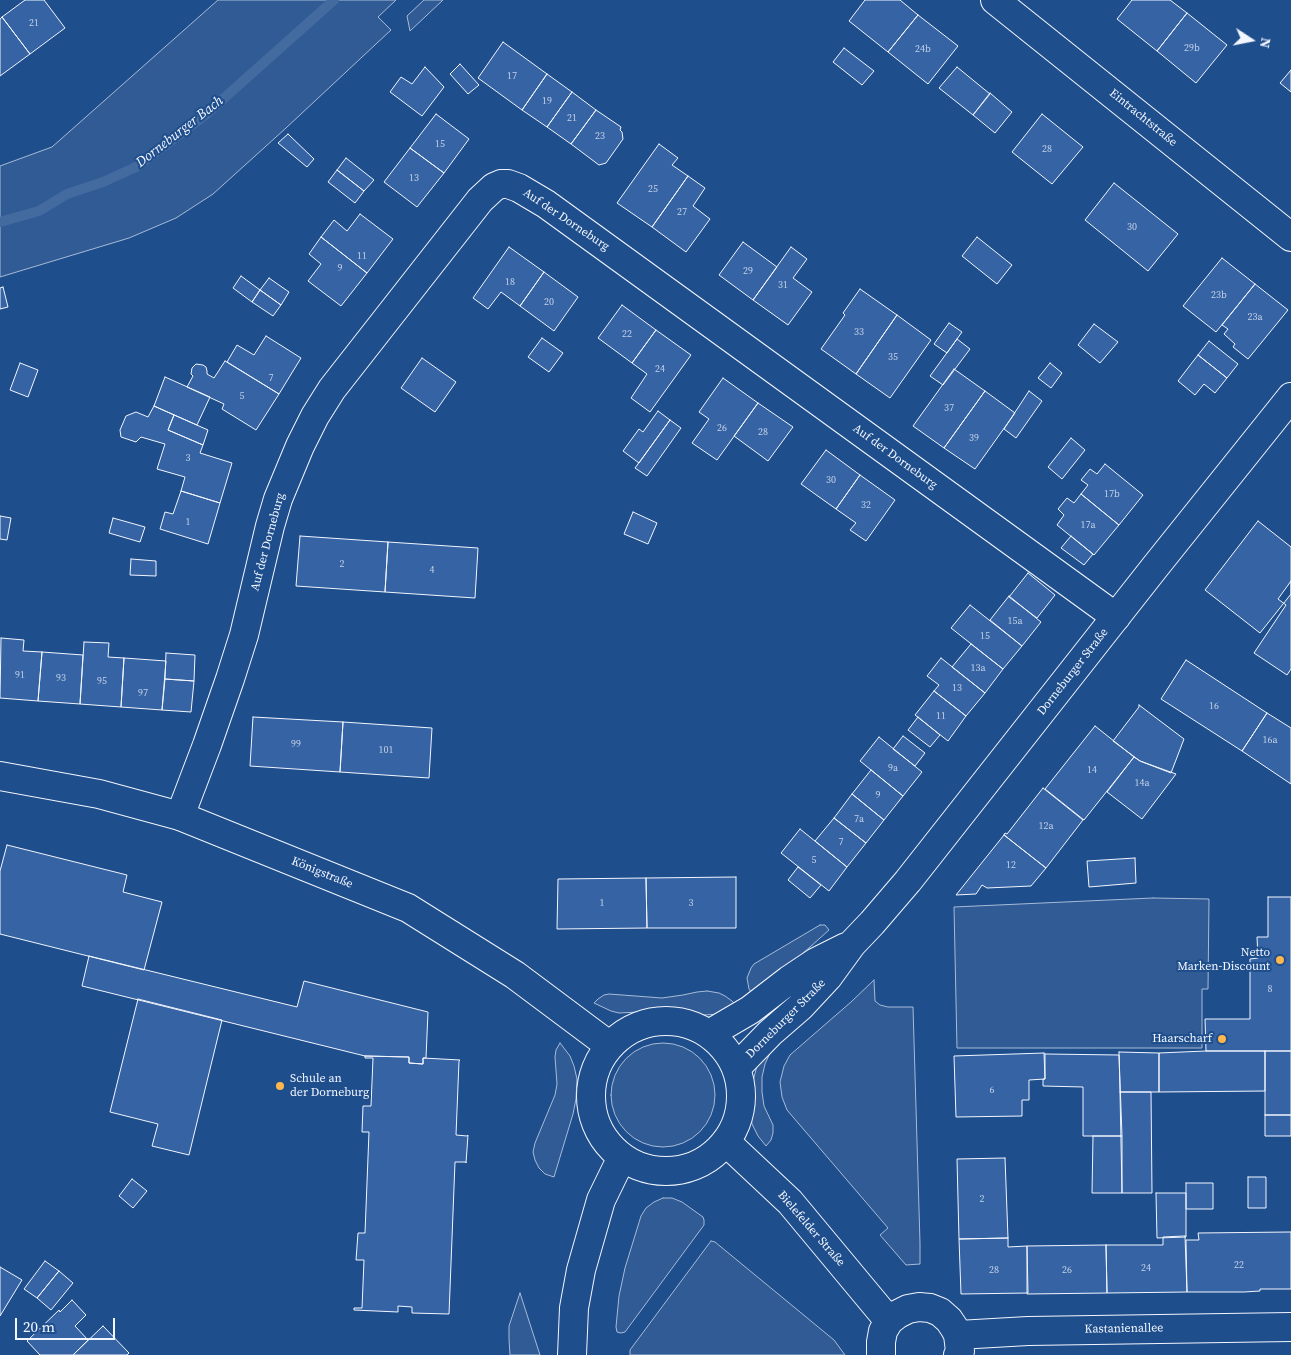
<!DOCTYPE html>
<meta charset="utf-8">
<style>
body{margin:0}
#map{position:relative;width:1291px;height:1355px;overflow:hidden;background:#1f4e8c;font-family:"Source Serif 4",serif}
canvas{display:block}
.north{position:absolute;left:1226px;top:15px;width:50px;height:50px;-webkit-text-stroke:4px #1f4e8c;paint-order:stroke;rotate:101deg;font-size:14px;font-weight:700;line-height:20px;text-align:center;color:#f2f6ff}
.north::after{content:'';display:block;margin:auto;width:18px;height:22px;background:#f2f6ff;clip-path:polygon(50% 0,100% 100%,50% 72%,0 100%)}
.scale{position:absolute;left:15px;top:1318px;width:100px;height:22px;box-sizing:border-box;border:2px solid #f2f6ff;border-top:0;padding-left:6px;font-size:15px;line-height:18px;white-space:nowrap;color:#f2f6ff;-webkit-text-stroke:4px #1f4e8c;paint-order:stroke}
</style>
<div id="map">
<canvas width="1291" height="1355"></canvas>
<div class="north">N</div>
<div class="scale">20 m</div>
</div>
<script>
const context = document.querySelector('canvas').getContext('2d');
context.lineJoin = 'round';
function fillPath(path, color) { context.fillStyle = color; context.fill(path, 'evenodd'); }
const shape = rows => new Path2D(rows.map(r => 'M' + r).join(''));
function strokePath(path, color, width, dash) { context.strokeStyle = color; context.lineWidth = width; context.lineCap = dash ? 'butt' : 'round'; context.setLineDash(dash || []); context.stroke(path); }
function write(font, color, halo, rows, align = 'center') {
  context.font = font + ' "Source Serif 4",serif'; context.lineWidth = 4; context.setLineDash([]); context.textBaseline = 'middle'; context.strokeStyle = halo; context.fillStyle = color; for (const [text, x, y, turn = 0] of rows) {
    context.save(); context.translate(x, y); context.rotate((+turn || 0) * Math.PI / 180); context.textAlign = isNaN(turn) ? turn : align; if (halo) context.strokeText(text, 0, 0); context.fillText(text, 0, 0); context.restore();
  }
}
const built = shape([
 [218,0,396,0,378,17,391,30,286,128,213,194,176,218,129,238,0,277,0,166,52,147,218,0],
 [424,0,443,0,410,31,407,16,424,0],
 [1153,898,1209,899,1208,989,1202,989,1202,1048,957,1048,954,907,1153,898],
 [820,925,825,925,829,930,782,972,753,995,749,989,747,978,751,968,754,964,820,925],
 [874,980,875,1001,880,1005,888,1007,913,1007,920,1243,920,1264,906,1265,880,1235,888,1228,787,1110,782,1097,780,1082,784,1066,790,1055,851,1002,874,980],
 [707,991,719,993,725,996,732,1001,737,1006,721,1014,703,1015,672,1008,649,1009,639,1012,619,1013,611,1011,594,1003,598,999,604,995,609,994,662,998,683,995,697,992,707,991],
 '611 1095a52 52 0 1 1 104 0a52 52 0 1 1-104 0Z',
 [560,1043,570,1056,574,1066,577,1079,576,1099,573,1114,554,1177,545,1174,539,1168,535,1160,533,1152,535,1143,555,1095,557,1084,555,1057,556,1050,560,1043],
 [771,1051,765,1064,762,1077,762,1092,764,1106,773,1125,773,1133,771,1140,766,1146,758,1136,752,1124,750,1111,752,1099,752,1085,758,1062,771,1051],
 [663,1198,672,1198,682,1202,703,1217,704,1220,704,1225,625,1332,621,1333,617,1332,616,1327,619,1296,625,1268,641,1216,646,1208,654,1202,663,1198],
 [711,1241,715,1242,834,1340,845,1355,630,1355,630,1350,711,1241],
 [520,1293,540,1355,510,1355,509,1339,509,1326,520,1293]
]);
const stream = shape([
 [0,222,39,211,67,194,103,182,136,167,204,116,334,0]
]);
const building = shape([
 [25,0,44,0,65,28,30,54,2,17,25,0],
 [865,0,900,0,918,15,888,52,849,21,865,0],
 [1132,0,1170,0,1187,13,1157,51,1117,19,1132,0],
 [1187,13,1227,45,1196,83,1157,51,1187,13],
 [918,15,958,46,928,84,888,52,918,15],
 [2,17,30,54,0,76,0,19,2,17],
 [503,42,547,74,522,110,478,78,503,42],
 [844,48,874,71,862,85,833,62,844,48],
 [460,64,479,85,468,94,450,74,460,64],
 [425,67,444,87,422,116,390,92,401,77,412,84,425,67],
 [957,67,990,94,973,115,939,88,957,67],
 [1291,70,1291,92,1280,83,1291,70],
 [547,74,572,92,547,127,522,110,547,74],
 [572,92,596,110,571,144,547,127,572,92],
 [990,93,1012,112,995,133,973,115,990,93],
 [596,110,621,127,620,130,622,132,623,139,606,163,599,165,571,144,596,110],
 [436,114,469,139,444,173,410,148,436,114],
 [1042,114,1083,147,1052,184,1012,152,1042,114],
 [288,134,314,159,307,167,278,143,288,134],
 [659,144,678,158,672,165,688,176,652,227,617,203,659,144],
 [410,148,444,173,417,207,384,182,410,148],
 [346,158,374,180,364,191,337,170,346,158],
 [337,170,364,191,355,203,328,182,337,170],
 [688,176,705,188,693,206,710,219,686,252,652,227,688,176],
 [1114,183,1178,234,1148,271,1085,220,1114,183],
 [360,214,393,239,367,273,321,237,334,220,347,231,360,214],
 [321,237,367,273,341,306,308,281,321,264,309,254,321,237],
 [977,237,1012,265,997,284,962,256,977,237],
 [743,242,777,267,753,300,719,275,743,242],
 [509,247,544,272,520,306,501,292,488,309,473,298,509,247],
 [791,247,807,259,793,278,812,292,788,325,753,300,791,247],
 [1222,258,1255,284,1216,332,1183,306,1222,258],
 [544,272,578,297,554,331,520,306,544,272],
 [241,276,260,290,252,302,233,288,241,276],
 [269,278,289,292,281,305,260,290,269,278],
 [1255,284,1288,310,1248,359,1233,347,1235,344,1224,334,1228,329,1222,325,1255,284],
 [3,287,8,307,0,309,0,288,3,287],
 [860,289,897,315,856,374,821,349,845,315,843,313,860,289],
 [260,290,281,305,273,316,252,302,260,290],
 [622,305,656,330,632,363,598,338,622,305],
 [897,315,931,340,890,398,856,374,897,315],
 [949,323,962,332,947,353,934,344,949,323],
 [1094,324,1118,342,1100,363,1078,345,1094,324],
 [656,330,691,355,650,412,631,398,647,374,632,363,656,330],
 [266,336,301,358,279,394,227,362,237,345,254,355,266,336],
 [542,338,563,353,549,372,528,357,542,338],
 [957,339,970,349,943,385,930,376,957,339],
 [1209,341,1238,364,1227,378,1198,355,1209,341],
 [1198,355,1227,378,1215,393,1204,384,1195,395,1178,381,1198,355],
 [422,358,456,382,435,412,401,388,422,358],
 [225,361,279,394,256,430,222,409,224,404,187,387,193,376,191,374,192,368,196,364,203,365,206,367,207,371,207,374,214,378,225,361],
 [20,363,38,370,28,397,10,390,20,363],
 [1050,363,1062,373,1051,388,1038,378,1050,363],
 [954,369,985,391,944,448,913,426,954,369],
 [165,377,210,397,197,425,154,406,165,377],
 [723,378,758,403,717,460,692,443,709,419,699,412,723,378],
 [985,391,1015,413,975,469,944,448,985,391],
 [1029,391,1042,401,1016,438,1004,429,1029,391],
 [758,403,793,427,768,461,734,436,758,403],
 [154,406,174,415,168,430,203,445,200,453,232,463,220,503,181,491,185,477,157,469,165,444,141,437,136,442,121,437,120,430,126,416,136,412,148,417,154,406],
 [658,411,670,420,639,463,623,451,639,429,643,432,658,411],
 [174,415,208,430,203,445,168,430,174,415],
 [670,420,681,428,647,476,635,468,670,420],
 [1071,438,1085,450,1062,479,1048,467,1071,438],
 [826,450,860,475,836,509,801,484,826,450],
 [1105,464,1143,495,1119,525,1081,494,1088,485,1081,480,1090,469,1097,474,1105,464],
 [860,475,895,500,866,541,850,530,856,523,836,509,860,475],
 [181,491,220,503,208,544,160,529,165,512,173,514,181,491],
 [1081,494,1119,525,1094,555,1057,525,1064,515,1058,509,1067,498,1074,503,1081,494],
 [633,512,657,523,648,544,624,534,633,512],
 [0,516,11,518,7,540,0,539,0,516],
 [113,518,145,527,140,542,109,533,113,518],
 [1258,521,1291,547,1291,594,1260,633,1205,590,1258,521],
 [300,536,388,542,385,592,296,586,300,536],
 [1071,536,1093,554,1084,565,1061,548,1071,536],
 [388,542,478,548,475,598,385,592,388,542],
 [131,559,156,561,156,576,130,575,131,559],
 [1028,573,1055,595,1037,618,1009,597,1028,573],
 [1291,581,1291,669,1287,675,1254,653,1286,605,1278,599,1291,581],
 [1009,596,1041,622,1022,646,990,620,1009,596],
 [970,605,1022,646,1003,669,951,628,970,605],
 [1,638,24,640,23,651,42,652,38,701,0,698,1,638],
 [84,642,109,643,108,657,124,658,121,707,80,704,84,642],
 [971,644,1003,669,985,693,952,667,971,644],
 [42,652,83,655,80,704,38,701,42,652],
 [166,653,195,655,194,681,165,679,166,653],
 [124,658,166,661,162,710,121,707,124,658],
 [941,658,985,693,966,716,934,691,939,685,927,676,941,658],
 [1186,660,1267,713,1242,751,1161,699,1186,660],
 [165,679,194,681,191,712,162,710,165,679],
 [934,691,966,716,948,741,915,715,934,691],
 [1139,705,1184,739,1171,773,1140,761,1113,741,1139,707,1139,705],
 [1267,713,1291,728,1291,784,1242,751,1267,713],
 [253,717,343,722,340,772,250,766,253,717],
 [918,717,940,735,930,747,908,730,918,717],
 [343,722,432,728,429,778,340,772,343,722],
 [1095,726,1134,757,1084,820,1045,789,1095,726],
 [903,736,925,753,915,766,893,749,903,736],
 [879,737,922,772,903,796,860,761,879,737],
 [1134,757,1140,761,1176,774,1142,819,1107,792,1134,757],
 [871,770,903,796,884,820,852,794,871,770],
 [1043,788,1083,820,1046,868,1004,835,1005,833,1007,834,1043,788],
 [852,794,884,820,866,843,834,818,852,794],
 [834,818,866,843,847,867,815,841,834,818],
 [800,829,847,867,829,891,781,853,800,829],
 [1004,835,1046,868,1031,886,987,888,982,885,976,894,956,895,1004,835],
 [7,845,127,875,123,892,162,902,144,970,0,934,0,871,7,845],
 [1135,858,1136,883,1089,887,1087,861,1135,858],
 [798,867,821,885,810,898,788,880,798,867],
 [736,877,736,928,647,928,646,878,736,877],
 [646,878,647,928,557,929,558,879,646,878],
 [1268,897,1291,897,1291,1051,1206,1051,1205,1019,1250,1019,1250,959,1258,958,1257,937,1268,937,1268,897],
 [89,956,297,1007,304,981,428,1012,426,1058,423,1058,423,1064,409,1063,409,1057,365,1056,82,986,89,956],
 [138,999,222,1020,189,1155,152,1146,158,1124,110,1112,138,999],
 [1206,1051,1265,1051,1265,1091,1159,1092,1159,1053,1206,1051],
 [1265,1051,1291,1051,1291,1115,1265,1115,1265,1051],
 [1119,1052,1159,1053,1159,1092,1120,1092,1119,1052],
 [1044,1053,1045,1079,1029,1080,1029,1100,1022,1100,1022,1116,956,1117,954,1056,1044,1053],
 [1045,1054,1119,1055,1122,1136,1083,1136,1083,1087,1043,1086,1043,1079,1045,1079,1045,1054],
 [365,1056,409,1057,409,1063,423,1064,423,1058,460,1060,459,1061,456,1135,467,1136,468,1135,466,1163,466,1162,455,1162,449,1314,412,1313,412,1307,398,1306,398,1312,354,1310,354,1308,362,1308,364,1260,356,1260,358,1233,365,1233,369,1132,362,1132,363,1106,371,1106,373,1058,365,1058,365,1056],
 [1120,1092,1151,1092,1152,1193,1122,1193,1120,1092],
 [1265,1115,1291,1115,1291,1136,1265,1136,1265,1115],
 [1093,1136,1122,1136,1122,1193,1092,1193,1093,1136],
 [1005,1158,1008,1238,959,1239,957,1159,1005,1158],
 [1248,1177,1266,1177,1266,1208,1248,1208,1248,1177],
 [132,1179,147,1191,133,1208,119,1196,132,1179],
 [1186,1183,1213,1183,1213,1209,1186,1209,1186,1183],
 [1156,1193,1186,1193,1186,1237,1157,1238,1156,1193],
 [1291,1232,1291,1289,1260,1289,1260,1291,1244,1292,1187,1292,1186,1240,1199,1240,1198,1233,1291,1232],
 [1185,1236,1187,1292,1107,1293,1106,1245,1163,1245,1163,1237,1185,1236],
 [1008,1238,1008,1247,1027,1246,1028,1293,961,1294,959,1239,1008,1238],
 [1106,1245,1107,1293,1027,1294,1027,1246,1106,1245],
 [45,1261,59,1271,37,1298,24,1289,45,1261],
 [0,1267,22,1280,0,1316,0,1267],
 [59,1271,73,1283,51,1310,37,1298,59,1271],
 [72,1300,86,1315,75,1326,88,1340,73,1355,40,1355,27,1341,59,1310,60,1312,72,1300],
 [103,1326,129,1353,127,1355,73,1355,103,1326]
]);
const minor = shape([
 [995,0,1291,237],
 [180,816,207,745,230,679,244,635,270,526,278,499,300,446,315,416,332,389,480,200,494,187,501,184,508,184,519,188,546,204,1116,617],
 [726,1142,790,1202,889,1321],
 [958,1335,1028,1331,1291,1327],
 [881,1355,881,1342,883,1331,889,1321,898,1314,908,1309,919,1307,930,1308,940,1312,949,1320,955,1329,958,1335,960,1351,958,1355]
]);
const tertiary = shape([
 [0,776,99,794,180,816,408,908,515,975,610,1046],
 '591 1096a75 75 0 1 1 150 0a75 75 0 1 1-150 0Z',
 [709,1034,750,1010,789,980,816,962,846,947],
 [736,1068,770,1033,800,1007,828,977,852,944,872,923,908,881,1155,567,1291,397],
 [572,1355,574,1308,581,1270,601,1200,622,1157]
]);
const markers = [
 [1280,960,5,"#ffb74d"],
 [1222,1039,5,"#ffb74d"],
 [280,1086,5,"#ffb74d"]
];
const numberNames = [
 ["21",34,23],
 ["29b",1192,48],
 ["24b",923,49],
 ["17",512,76],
 ["19",547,101],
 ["21",572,118],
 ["23",600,136],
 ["15",440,144],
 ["28",1047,149],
 ["13",414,178],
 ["25",653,189],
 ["27",682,212],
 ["30",1132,227],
 ["11",362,256],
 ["9",340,268],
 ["29",748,271],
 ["18",510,282],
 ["31",783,285],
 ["23b",1219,295],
 ["20",549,302],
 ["23a",1255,317],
 ["33",859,332],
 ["22",627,334],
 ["35",893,357],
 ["24",660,369],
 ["7",271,378],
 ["5",242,396],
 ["37",949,408],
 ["26",722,428],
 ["28",763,432],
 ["39",974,438],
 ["3",188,458],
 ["30",831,480],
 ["17b",1112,494],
 ["32",866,505],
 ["1",188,522],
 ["17a",1088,525],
 ["2",342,564],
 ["4",432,570],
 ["15a",1015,621],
 ["15",985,636],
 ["13a",978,668],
 ["91",20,675],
 ["93",61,678],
 ["95",102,681],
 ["13",957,688],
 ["97",143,693],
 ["16",1214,706],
 ["11",941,716],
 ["16a",1270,740],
 ["99",296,744],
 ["101",386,750],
 ["9a",893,768],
 ["14",1092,770],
 ["14a",1142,783],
 ["9",878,795],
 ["7a",859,819],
 ["12a",1046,826],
 ["7",841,842],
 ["5",814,860],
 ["12",1011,865],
 ["1",602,903],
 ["3",691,903],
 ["8",1270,989],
 ["6",992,1090],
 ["2",982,1199],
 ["22",1239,1265],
 ["24",1146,1268],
 ["28",994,1270],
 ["26",1067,1270]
];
const streetNames = [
 ["Eintrachtstraße",1143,118,39],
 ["Auf der Dorneburg",566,220,34],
 ["Auf der Dorneburg",895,457,36],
 ["Auf der Dorneburg",268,542,-75],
 ["Dorneburger Straße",1073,672,-52],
 ["Königstraße",322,873,22],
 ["Dorneburger Straße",786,1019,-45],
 ["Bielefelder Straße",811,1229,49],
 ["Kastanienallee",1124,1329,-1]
];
const poiNames = [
 ["Netto",1270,953],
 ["Marken-Discount",1270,967],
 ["Haarscharf",1212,1039],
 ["Schule an",290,1079,"left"],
 ["der Dorneburg",290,1093,"left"]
];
const waterNames = [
 ["Dorneburger Bach",180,132,-38]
];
fillPath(built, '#305b95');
strokePath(built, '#a8bbd7', 1);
strokePath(stream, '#446ba0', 10);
fillPath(building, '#3563a3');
strokePath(building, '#f2f6ff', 1);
strokePath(minor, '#f2f6ff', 30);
strokePath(tertiary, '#f2f6ff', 30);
strokePath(minor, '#1f4e8c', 28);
strokePath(tertiary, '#1f4e8c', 28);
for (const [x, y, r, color] of markers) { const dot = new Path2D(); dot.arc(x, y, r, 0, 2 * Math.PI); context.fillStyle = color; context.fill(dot); strokePath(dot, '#1f4e8c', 2); }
write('10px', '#c3d1e8', null, numberNames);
write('12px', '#f2f6ff', '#1f4e8c', streetNames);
write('12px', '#f2f6ff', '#1f4e8c', poiNames, 'right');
write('italic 14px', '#f2f6ff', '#1f4e8c', waterNames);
</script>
